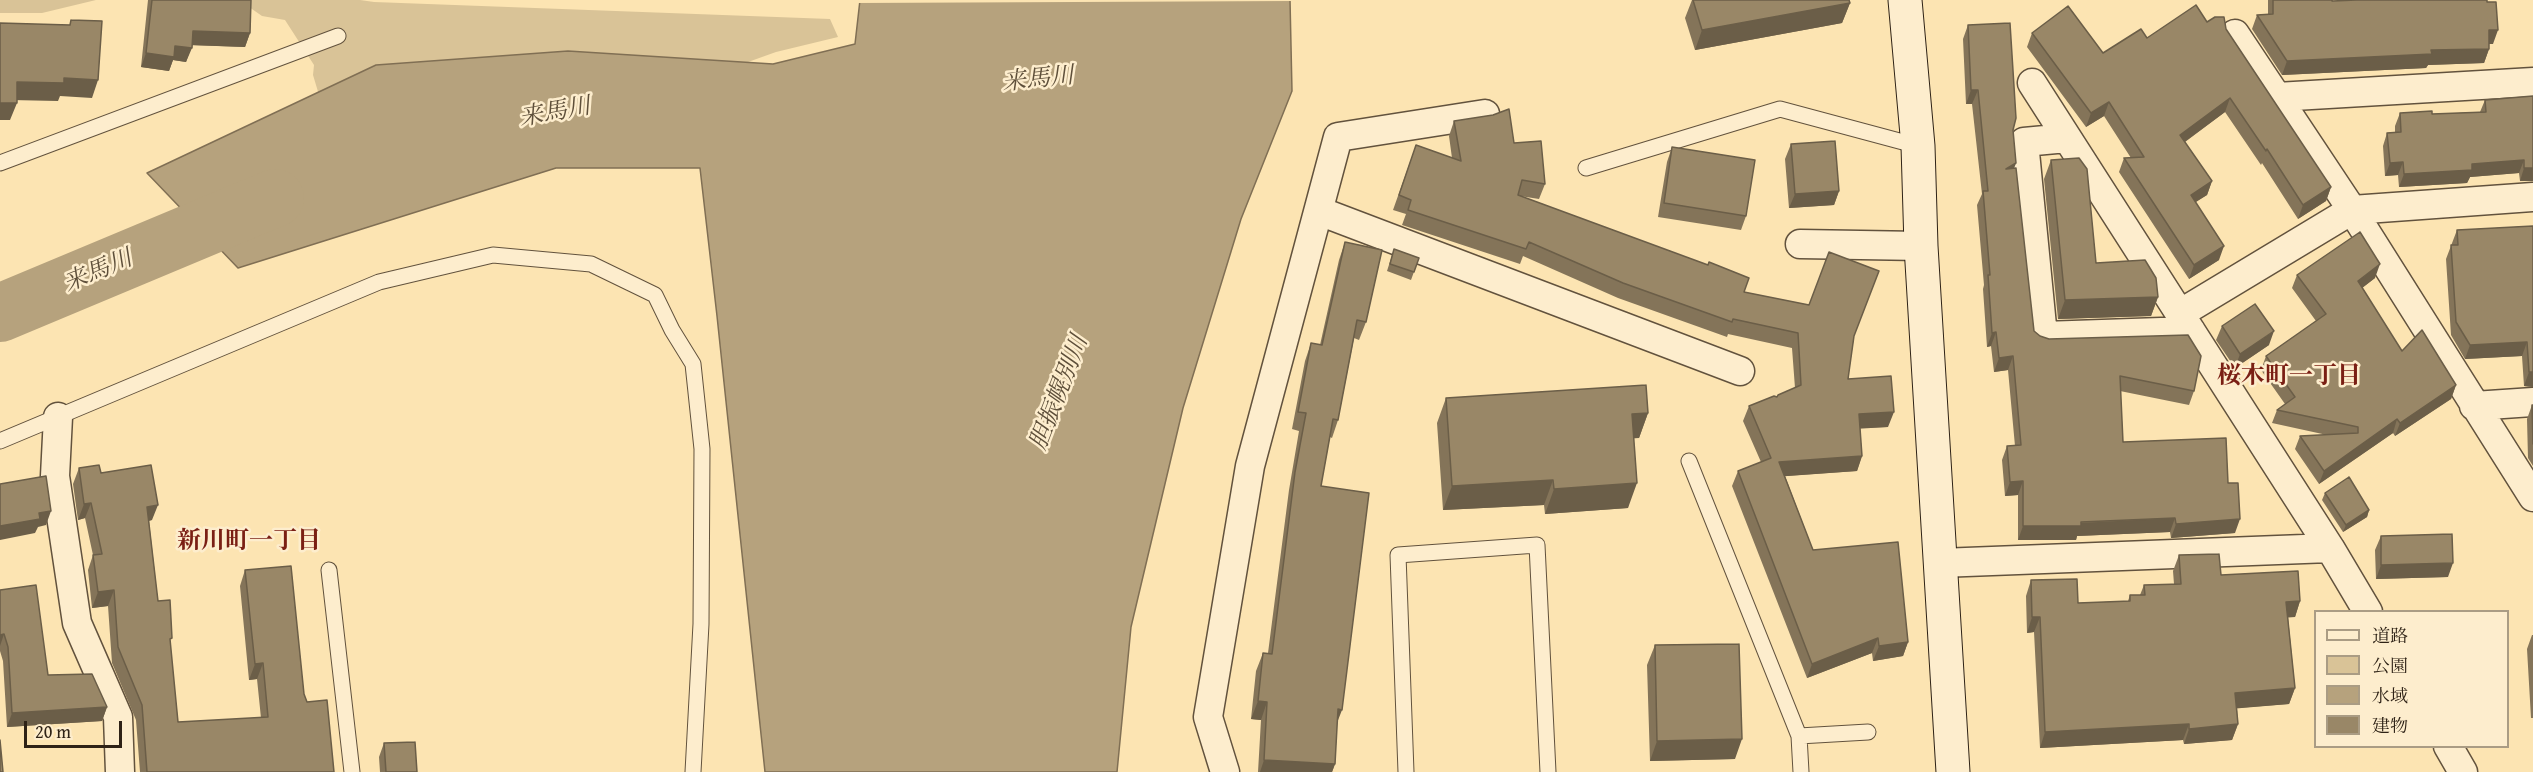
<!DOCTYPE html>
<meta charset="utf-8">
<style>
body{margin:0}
#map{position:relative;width:2533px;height:772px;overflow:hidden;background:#fce4b2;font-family:"Gentium Book Plus","Noto Serif JP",serif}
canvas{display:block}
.legend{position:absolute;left:2314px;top:610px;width:195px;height:138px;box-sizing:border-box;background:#fdedcd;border:2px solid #aa9c84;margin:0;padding:8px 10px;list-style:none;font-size:18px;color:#2e2216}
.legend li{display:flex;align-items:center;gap:12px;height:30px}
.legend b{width:30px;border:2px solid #aa9c84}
.scale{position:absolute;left:24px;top:721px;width:98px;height:27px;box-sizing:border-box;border:3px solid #2e2216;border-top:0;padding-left:8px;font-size:18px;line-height:21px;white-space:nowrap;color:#2e2216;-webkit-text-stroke:4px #fdedcd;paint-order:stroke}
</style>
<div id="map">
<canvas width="2533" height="772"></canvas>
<ul class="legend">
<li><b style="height:8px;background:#fdedcd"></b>道路</li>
<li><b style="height:16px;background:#d9c397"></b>公園</li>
<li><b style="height:16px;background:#b6a27d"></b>水域</li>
<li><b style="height:16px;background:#998767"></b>建物</li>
</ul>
<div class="scale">20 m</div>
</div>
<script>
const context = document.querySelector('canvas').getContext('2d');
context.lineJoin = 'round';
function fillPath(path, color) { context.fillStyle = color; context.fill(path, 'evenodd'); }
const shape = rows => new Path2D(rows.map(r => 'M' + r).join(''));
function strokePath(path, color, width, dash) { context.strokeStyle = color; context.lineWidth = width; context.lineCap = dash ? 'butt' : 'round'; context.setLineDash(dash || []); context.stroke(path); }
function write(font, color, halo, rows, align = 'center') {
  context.font = font + ' "Gentium Book Plus","Noto Serif JP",serif'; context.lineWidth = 5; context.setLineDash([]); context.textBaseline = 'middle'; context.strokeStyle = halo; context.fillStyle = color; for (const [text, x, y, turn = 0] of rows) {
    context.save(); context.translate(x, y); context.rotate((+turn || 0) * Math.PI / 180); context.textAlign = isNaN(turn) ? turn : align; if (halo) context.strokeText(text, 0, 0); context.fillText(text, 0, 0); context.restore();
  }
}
const green = shape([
 [0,0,96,0,42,13,0,13],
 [239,0,360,0,374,2,830,19,838,37,776,52,709,76,322,105,313,75,314,65,285,20,262,16]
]);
const water = shape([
 [860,0,1290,0,1292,91,1241,219,1183,408,1131,627,1117,772,765,772,717,316,700,168,556,168,238,268,147,173,376,65,568,51,773,64,855,44,860,0]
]);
const pier = shape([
 [857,0,1293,0,1293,1,856,3]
]);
const river = shape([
 [0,313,275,198]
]);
const lane = shape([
 [0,163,338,36],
 [1586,168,1780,109,1918,146],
 [0,441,379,282,493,255,591,264,655,295,672,330,693,364,702,449,701,624,693,772],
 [1689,461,1799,736,1801,772],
 [329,570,352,772],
 [1799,736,1868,732],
 [1406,772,1398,555,1537,545,1548,772]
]);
const street = shape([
 [2235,34,2352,210,2533,497],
 [2032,83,2330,548,2368,612],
 [2277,97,2533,82],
 [2067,138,2024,142,2043,336,2191,331],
 [1319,211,1740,371],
 [1800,244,1921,246],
 [2181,313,2352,210,2533,197],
 [2474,406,2533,402],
 [58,417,55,476,77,623,118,717,120,772],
 [1940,563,2330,548],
 [2448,746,2463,772],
 [1225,772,1208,717,1250,466,1338,137,1485,114]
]);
const secondary = shape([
 [1905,0,1918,146,1921,246,1953,772]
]);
const wall = shape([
 [148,0,251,0,250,33,245,47,192,45,186,62,173,60,169,71,141,67],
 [1692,0,1849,0,1850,3,1842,23,1695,50,1685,18],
 [2268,0,2332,0,2332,1,2493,44,2489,44,2489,49,2484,63,2428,65,2426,68,2282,75,2252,29,2257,15,2268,15],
 [2207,22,2226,29,2331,187,2326,201,2298,219,2262,163,2261,165,2225,112,2185,142,2212,181,2207,195,2195,202,2219,260,2189,279,2119,172,2124,158,2131,158,2104,116,2086,127,2027,47,2032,33,2103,53,2147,38],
 [1968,25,2013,130,2014,168,2034,331,2040,336,2194,391,2189,405,2120,391,2123,442,2228,483,2235,533,2171,538,2170,532,2077,536,2076,540,2018,540,2018,495,2005,496,2002,460,2007,446,2015,446,2008,370,1994,372,1991,346,1987,347,1983,289,1984,285,1977,205,1982,194,1972,104,1966,104,1963,39],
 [2533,96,2533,181,2520,181,2519,173,2470,177,2467,183,2399,187,2398,175,2385,176,2383,146,2387,133,2395,132,2395,126,2400,113,2432,114,2480,112,2485,100],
 [1454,121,1514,143,1545,184,1539,199,1520,196,1744,292,1854,337,1848,379,1888,427,1860,428,1862,456,1857,471,1785,476,1813,550,1908,642,1903,656,1873,661,1872,653,1807,678,1732,486,1738,471,1761,462,1743,421,1749,406,1777,397,1795,388,1792,348,1728,334,1727,337,1618,298,1523,256,1520,264,1402,225,1406,214,1393,210,1416,145,1452,158,1449,136],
 [1791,144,1839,191,1834,205,1789,208,1785,159],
 [1672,147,1746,216,1741,230,1658,217,1667,162],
 [2051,160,2096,263,2158,297,2151,316,2058,319,2044,179],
 [2533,226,2533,387,2524,386,2522,356,2465,359,2451,335,2446,259,2457,230],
 [1345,242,1366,322,1359,340,1354,338,1338,420,1332,438,1330,437,1321,486,1337,724,1335,764,1332,772,1258,772,1261,720,1251,719,1256,671,1263,653,1268,653,1289,490,1299,431,1292,429,1305,361,1311,343,1320,345,1339,260],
 [1394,249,1419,258,1411,280,1387,271],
 [2297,275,2375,278,2362,288,2402,351,2456,385,2451,399,2395,436,2393,433,2319,484,2295,449,2300,436,2327,435,2272,423,2277,410,2285,404,2261,370,2266,356,2316,321,2292,288],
 [2222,326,2269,345,2235,368,2216,340],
 [1446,398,1648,413,1639,438,1634,438,1628,508,1545,514,1544,505,1443,510,1437,423],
 [2532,405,2533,405,2533,466,2528,458,2527,419],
 [79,468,101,473,152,520,149,521,158,601,170,642,178,722,261,718,257,679,249,680,240,586,245,570,304,694,334,772,140,772,136,720,112,663,108,606,92,608,88,570,93,555,85,518,78,520,73,484],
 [2325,493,2369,510,2367,517,2343,532,2322,500],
 [2381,536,2448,577,2376,579,2375,550],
 [2179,555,2221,575,2300,601,2295,617,2288,617,2295,688,2289,704,2237,708,2238,724,2232,740,2184,744,2183,740,2040,748,2034,632,2027,633,2026,596,2031,580,2078,603,2128,601,2130,595,2140,595,2144,585,2174,584,2173,571],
 [0,590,48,675,107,707,102,721,7,727,3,661,0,651],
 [2532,635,2533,635,2533,718,2531,718,2527,649],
 [1655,645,1735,759,1650,761,1647,665],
 [384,743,417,772,380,772,379,757]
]);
const shadedWall = shape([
 [1850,3,1842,23,1695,50,1702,30],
 [2489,30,2498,30,2493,44,2484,44],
 [193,31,250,33,245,47,188,45],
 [175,46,192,48,186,62,173,60,169,71,141,67,146,53],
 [2489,49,2484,63,2428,65,2426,68,2282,75,2287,61,2431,50],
 [64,78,98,80,92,98,60,96,58,101,11,100,17,82],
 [1971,90,1978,90,1972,104,1966,104],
 [2230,98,2225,112,2175,149,2180,135],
 [2109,102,2104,116,2086,127,2091,113],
 [0,103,17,103,10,120,0,120],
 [2524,160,2519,173,2470,177,2467,183,2399,187,2404,174,2472,164],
 [2403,162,2398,175,2385,176,2390,163],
 [2016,163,2011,177,2006,169],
 [2524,168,2533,168,2533,181,2520,181],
 [2212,181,2207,195,2185,209,2191,195],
 [2331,187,2326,201,2298,219,2303,205],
 [1839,191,1834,205,1789,208,1795,194],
 [2224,246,2219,260,2189,279,2194,265],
 [2380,264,2375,278,2353,295,2358,281],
 [2158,297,2151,316,2058,319,2065,300],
 [2274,331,2269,345,2235,368,2240,354],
 [1996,332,1991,346,1987,347,1992,333],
 [2527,342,2522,356,2465,359,2470,345],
 [2013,356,2008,370,1994,372,1999,358],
 [2529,372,2533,372,2533,387,2524,386],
 [2456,385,2451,399,2395,436,2400,423],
 [1894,412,1888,427,1854,429,1859,414],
 [1648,413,1639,438,1623,439,1632,414],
 [2397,419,2393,433,2319,484,2324,471],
 [1862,456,1857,471,1774,477,1779,462],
 [1553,480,1544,505,1443,510,1452,486],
 [2023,481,2018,495,2005,496,2010,482],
 [1637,483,1628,508,1545,514,1554,489],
 [91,503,85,518,78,520,84,504],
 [158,505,152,520,141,522,147,507],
 [2369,510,2367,517,2343,532,2346,525],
 [51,511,46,525,38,527,35,533,0,540,0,526,39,513],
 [2175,518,2170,532,2077,536,2076,540,2018,540,2023,526],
 [2240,519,2235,533,2171,538,2176,524],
 [2453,563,2448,577,2376,579,2381,565],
 [114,590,108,606,92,608,98,592],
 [2300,601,2295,617,2281,618,2286,602],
 [2032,617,2040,617,2034,632,2027,633],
 [4,634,0,646,0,635],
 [1878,638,1872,653,1807,678,1812,664],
 [1908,642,1903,656,1873,661,1879,646],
 [263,663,257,679,249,680,255,664],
 [2295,688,2289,704,2230,709,2235,693],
 [1258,701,1267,702,1261,720,1251,719],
 [107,707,102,721,7,727,12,713],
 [1338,709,1342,710,1335,728],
 [2189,724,2183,740,2040,748,2045,732],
 [2238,724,2232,740,2184,744,2189,729],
 [1742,739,1735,759,1650,761,1657,741],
 [1264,760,1335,764,1332,772,1260,772]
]);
const building = shape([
 [152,0,251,0,250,33,193,31,192,48,175,46,174,57,146,53,152,0],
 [1693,0,1849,0,1850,3,1702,30,1693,0],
 [2273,0,2332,0,2332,1,2357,0,2487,0,2487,2,2496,2,2498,30,2489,30,2489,49,2431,50,2432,54,2287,61,2257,15,2273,14,2273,0],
 [2196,5,2207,22,2215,17,2224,17,2226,29,2331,187,2303,205,2267,149,2266,151,2230,98,2180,135,2212,181,2191,195,2224,246,2194,265,2124,158,2144,157,2109,102,2091,113,2032,33,2068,6,2103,53,2141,29,2147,38,2196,5],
 [71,20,102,21,98,80,64,78,64,83,17,82,17,103,0,103,0,23,70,25,71,20],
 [2010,23,2016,118,2013,130,2016,163,2006,169,2016,168,2034,331,2040,336,2049,339,2188,335,2201,356,2194,391,2120,376,2123,442,2226,438,2228,483,2238,483,2240,519,2176,524,2175,518,2081,522,2081,526,2023,526,2023,481,2010,482,2007,446,2021,445,2013,356,1999,358,1996,332,1992,333,1988,275,1990,275,1983,191,1988,191,1978,90,1971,90,1968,25,2010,23],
 [2533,96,2533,168,2524,168,2524,160,2472,164,2472,170,2404,174,2403,162,2390,163,2387,133,2401,132,2400,113,2432,111,2432,114,2486,112,2485,100,2533,96],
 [1509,109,1514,143,1541,141,1545,184,1522,180,1518,195,1708,265,1709,262,1749,278,1744,292,1809,305,1829,252,1879,271,1854,336,1848,379,1891,376,1894,412,1859,414,1862,456,1779,462,1813,550,1898,542,1908,642,1879,646,1878,638,1812,664,1738,471,1771,458,1749,406,1774,396,1777,397,1778,395,1801,385,1798,333,1733,319,1732,322,1623,283,1529,242,1526,249,1408,210,1411,200,1399,195,1416,145,1461,161,1454,121,1493,115,1509,109],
 [1835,141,1839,191,1795,194,1791,144,1835,141],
 [1672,147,1755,160,1746,216,1664,203,1672,147],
 [2079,158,2087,169,2096,263,2145,260,2156,278,2158,297,2065,300,2051,160,2079,158],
 [2533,226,2533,372,2529,372,2527,342,2470,345,2456,322,2451,245,2458,245,2457,230,2533,226],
 [2360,232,2380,264,2358,281,2402,351,2422,330,2456,385,2400,423,2397,419,2324,471,2300,436,2358,433,2358,427,2277,410,2295,397,2266,356,2326,314,2297,275,2360,232],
 [1345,242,1382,250,1366,322,1357,320,1338,420,1333,419,1321,486,1369,493,1342,710,1338,709,1335,764,1264,760,1267,702,1258,701,1263,653,1272,654,1295,472,1306,413,1298,412,1311,343,1322,345,1345,242],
 [1394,249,1419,258,1414,272,1390,264,1394,249],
 [2255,304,2274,331,2240,354,2222,326,2255,304],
 [1646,385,1648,413,1632,414,1637,483,1554,489,1553,480,1452,486,1446,398,1646,385],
 [2532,405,2533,405,2533,444,2532,405],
 [99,465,101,473,151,465,158,505,147,507,158,601,170,600,172,638,170,639,178,722,268,717,263,663,255,664,245,570,291,566,304,694,307,702,327,700,334,772,147,772,142,705,118,647,114,590,98,592,93,555,102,554,91,503,84,504,79,468,99,465],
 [46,476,51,511,39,513,40,519,0,526,0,484,46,476],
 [2349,477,2369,510,2346,525,2325,493,2349,477],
 [2452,534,2453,563,2381,565,2381,536,2452,534],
 [2219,554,2221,575,2298,571,2300,601,2286,602,2295,688,2235,693,2238,724,2189,729,2189,724,2045,732,2040,617,2032,617,2031,580,2077,579,2078,603,2130,601,2130,595,2145,595,2144,585,2181,584,2179,555,2219,554],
 [36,585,48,675,92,674,107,707,12,713,8,647,4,634,0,635,0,590,36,585],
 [1739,644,1742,739,1657,741,1655,645,1739,644],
 [0,740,3,772,0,772,0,740],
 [415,742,417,772,386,772,384,743,415,742]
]);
const waterNames = [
 ["来馬川",1038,80,-6],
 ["来馬川",555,113,-10],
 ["来馬川",98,272,-23],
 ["胆振幌別川",1060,393,-69]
];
const neighbourhoodNames = [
 ["桜木町一丁目",2289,377],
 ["新川町一丁目",249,542]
];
fillPath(green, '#d9c397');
fillPath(water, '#b6a27d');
strokePath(water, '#806f54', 1.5);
fillPath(pier, '#fce4b2');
strokePath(river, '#b6a27d', 58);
strokePath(lane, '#62523d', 17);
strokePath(street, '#62523d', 31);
strokePath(secondary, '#2e2216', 35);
strokePath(lane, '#fdedcd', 15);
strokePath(street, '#fdedcd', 28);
strokePath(secondary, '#fdedcd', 33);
fillPath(wall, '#847459');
fillPath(shadedWall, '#6b5e48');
fillPath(building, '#998767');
strokePath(building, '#6b5e48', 1.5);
write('italic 24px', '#5e4f3a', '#fdedcd', waterNames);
write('bold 24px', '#7a1f14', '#fdedcd', neighbourhoodNames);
</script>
